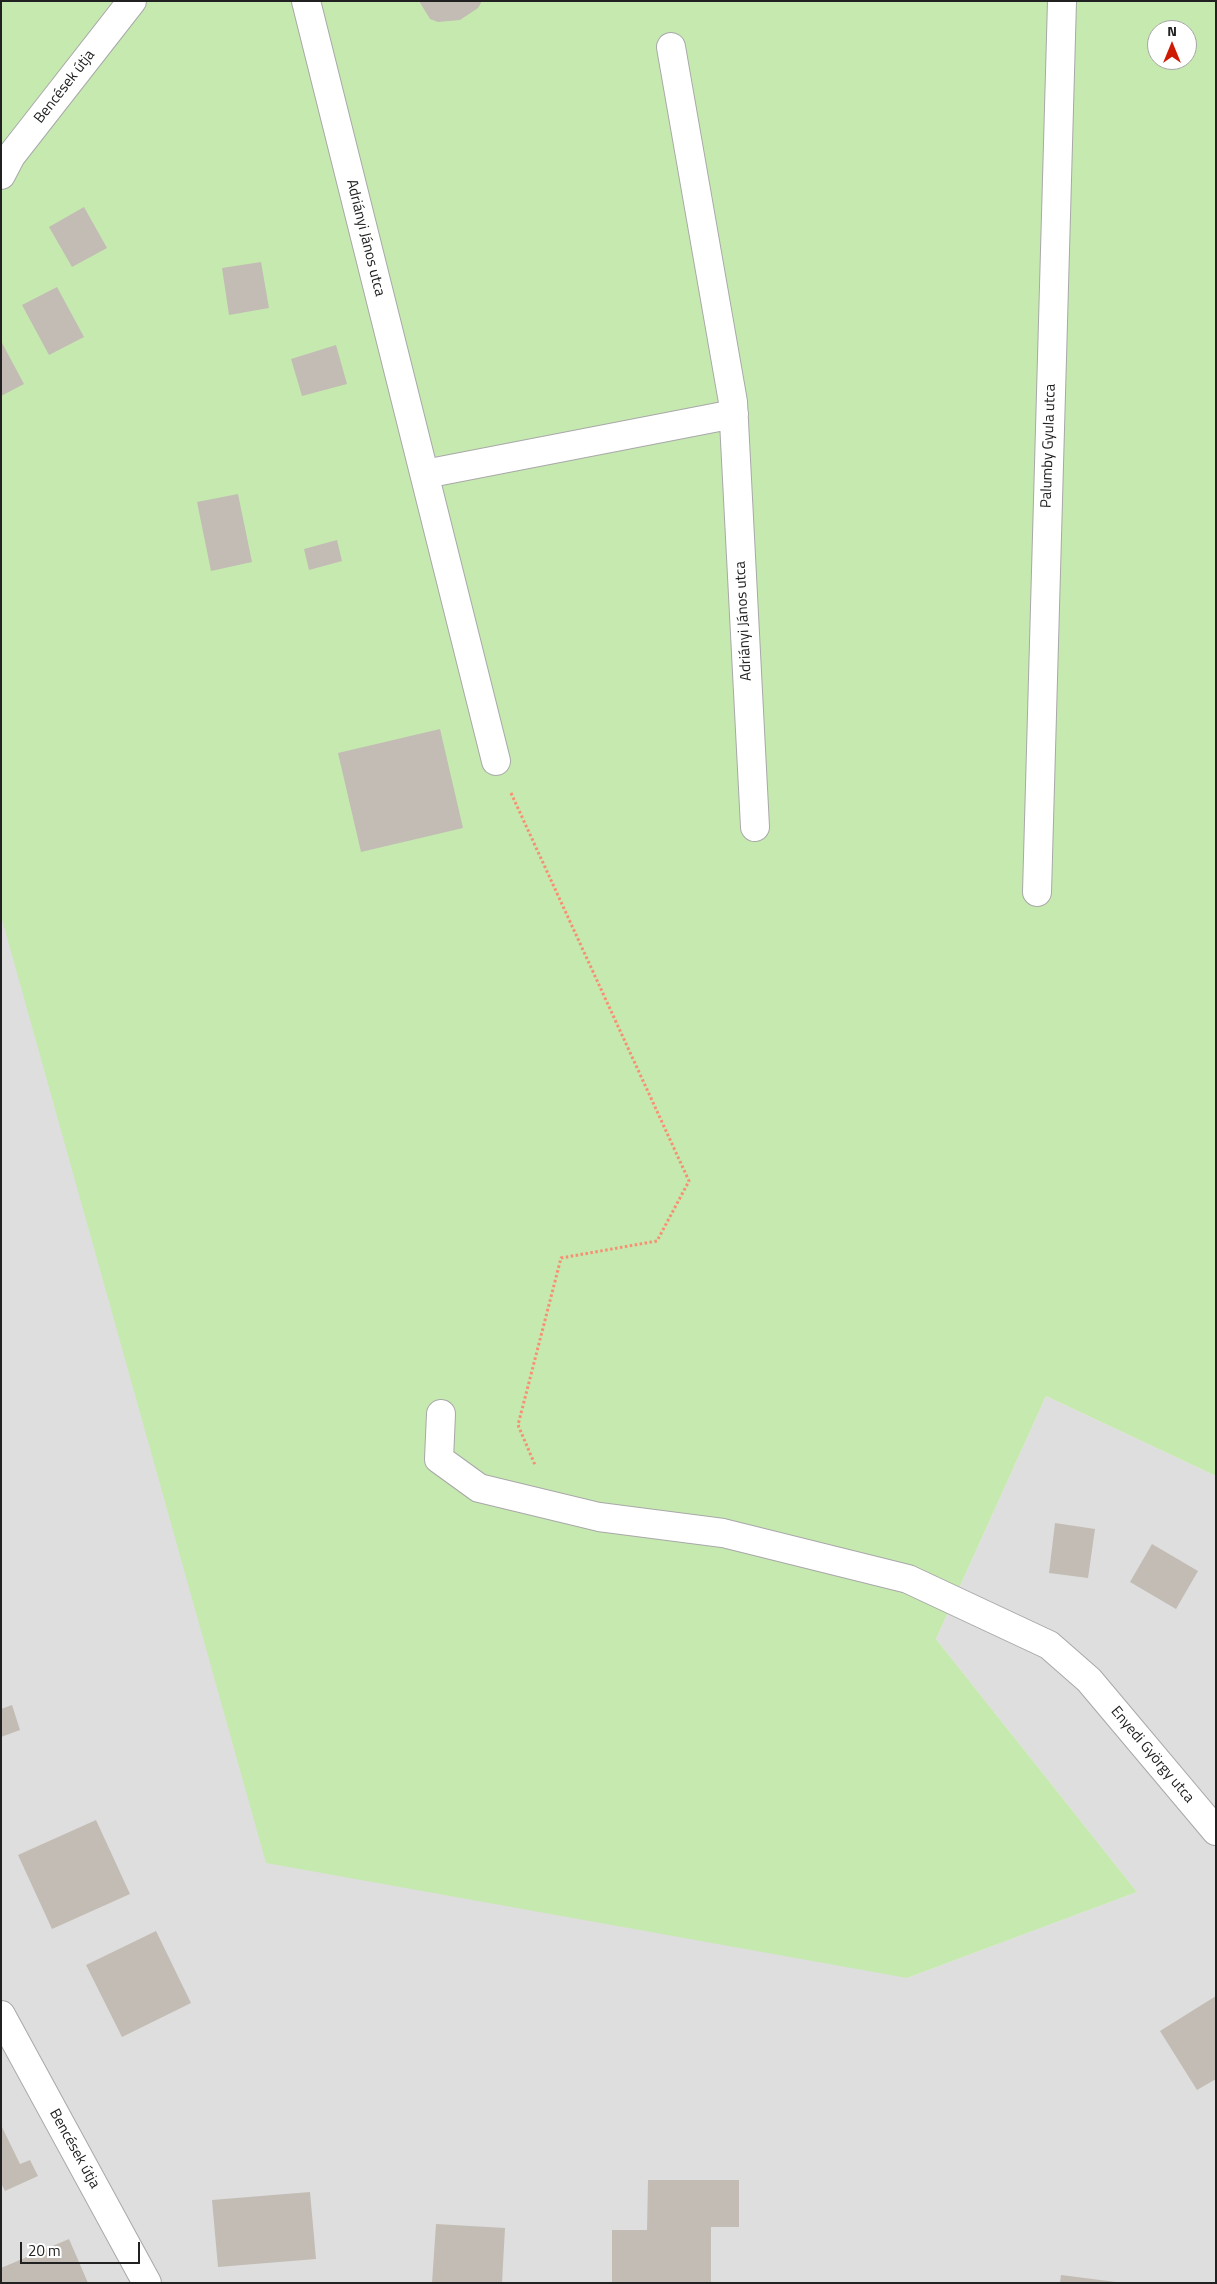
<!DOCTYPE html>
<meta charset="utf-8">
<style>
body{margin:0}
#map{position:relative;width:1217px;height:2284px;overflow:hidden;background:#f1efe8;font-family:"Titillium Web",sans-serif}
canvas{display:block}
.frame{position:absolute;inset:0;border:2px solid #212121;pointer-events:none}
.north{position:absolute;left:1147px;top:20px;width:50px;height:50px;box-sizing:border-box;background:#fff;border:1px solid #a6a6a6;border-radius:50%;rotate:0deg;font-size:14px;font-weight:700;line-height:20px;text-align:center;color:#212121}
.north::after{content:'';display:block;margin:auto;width:18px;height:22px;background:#ce1c04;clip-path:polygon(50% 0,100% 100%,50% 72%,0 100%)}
.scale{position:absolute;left:20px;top:2242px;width:120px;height:22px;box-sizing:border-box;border:2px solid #212121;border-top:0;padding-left:6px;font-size:15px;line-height:18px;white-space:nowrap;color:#212121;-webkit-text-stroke:4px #fff;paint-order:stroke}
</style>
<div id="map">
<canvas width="1217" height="2284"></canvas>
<div class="frame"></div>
<div class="north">N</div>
<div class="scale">20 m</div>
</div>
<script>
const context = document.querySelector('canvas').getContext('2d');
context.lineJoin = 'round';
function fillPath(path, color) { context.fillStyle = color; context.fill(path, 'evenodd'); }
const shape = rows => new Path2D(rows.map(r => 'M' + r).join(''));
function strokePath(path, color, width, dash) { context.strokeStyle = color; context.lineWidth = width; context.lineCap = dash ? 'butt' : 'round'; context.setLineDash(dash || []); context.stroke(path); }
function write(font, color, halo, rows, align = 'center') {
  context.font = font + ' "Titillium Web",sans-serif'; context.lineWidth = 4; context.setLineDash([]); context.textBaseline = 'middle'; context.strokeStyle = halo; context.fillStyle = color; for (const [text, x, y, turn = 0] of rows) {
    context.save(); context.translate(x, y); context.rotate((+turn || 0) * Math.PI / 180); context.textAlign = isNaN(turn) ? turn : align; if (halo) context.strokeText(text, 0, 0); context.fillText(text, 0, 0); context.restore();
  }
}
const residential = shape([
 [1,908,907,1978,1137,1892,936,1639,1046,1396,1216,1476,1216,2283,1,2283]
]);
const grass = shape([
 [1,1,1216,1,1216,1476,1046,1396,936,1639,1137,1892,907,1978,266,1863,1,916],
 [1157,30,1187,30,1187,60,1157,60]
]);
const building = shape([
 [419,1,482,1,478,8,460,20,438,22,430,19],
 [84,207,107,248,72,267,49,227],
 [261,262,269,308,229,315,222,268],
 [57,287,84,337,49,355,22,305],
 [1,341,24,384,1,396],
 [336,345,347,384,302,396,291,359],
 [238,494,252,562,211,571,197,502],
 [337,540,342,561,309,570,304,549],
 [440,729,463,828,361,852,338,753],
 [1055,1523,1095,1529,1088,1578,1049,1573],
 [1152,1544,1198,1571,1176,1609,1130,1582],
 [12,1705,20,1730,1,1737,1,1709],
 [96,1820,130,1894,52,1929,18,1855],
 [156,1931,191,2003,122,2037,86,1965],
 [1216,1996,1216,2079,1197,2090,1160,2031],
 [1,2125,20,2164,30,2160,38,2176,5,2191,1,2183],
 [648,2180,739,2180,739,2227,711,2227,711,2283,612,2283,612,2230,647,2230],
 [310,2192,316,2259,218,2267,212,2200],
 [436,2224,505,2228,502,2283,432,2283],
 [69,2239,88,2283,1,2283,1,2268],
 [1061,2275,1116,2282,1116,2283,1060,2283]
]);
const path = shape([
 [511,793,689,1181,657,1241,561,1258,518,1425,535,1465]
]);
const street = shape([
 [306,1,496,761],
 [671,47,733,402,755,827],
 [1,175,11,156,132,1],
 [425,474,734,414],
 [1037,892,1062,1],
 [441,1414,439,1459,479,1488,599,1517,723,1533,908,1579,1049,1645,1089,1680,1216,1831],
 [1,2015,147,2283]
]);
const streetNames = [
 ["Bencések útja",65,87,-52],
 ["Adriányi János utca",365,238,76],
 ["Palumby Gyula utca",1049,446,-88],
 ["Adriányi János utca",744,621,-93],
 ["Enyedi György utca",1152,1755,50],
 ["Bencések útja",74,2149,61]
];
fillPath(residential, '#dfdede');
fillPath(grass, '#c6e9b0');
fillPath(building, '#c2bcb4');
strokePath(street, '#a8a8a8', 30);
strokePath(path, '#f79073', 3, [2.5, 2.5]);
strokePath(street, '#fff', 28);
write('15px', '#212121', '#fff', streetNames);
</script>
